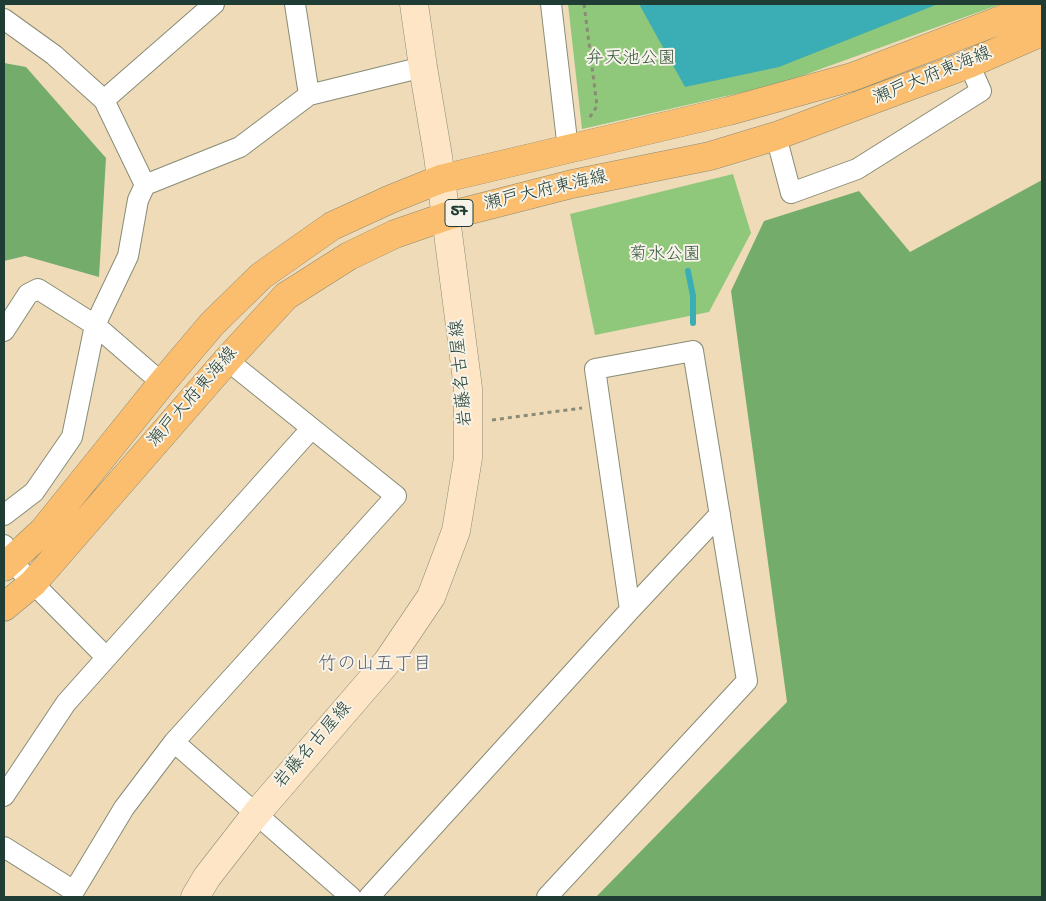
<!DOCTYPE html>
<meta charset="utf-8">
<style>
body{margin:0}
#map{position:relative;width:1046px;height:901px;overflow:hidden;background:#f0dbb9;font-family:"Gochi Hand",sans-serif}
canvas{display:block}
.frame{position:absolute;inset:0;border:5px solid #1f3d34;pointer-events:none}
</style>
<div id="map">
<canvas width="1046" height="901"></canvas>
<div class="frame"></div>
</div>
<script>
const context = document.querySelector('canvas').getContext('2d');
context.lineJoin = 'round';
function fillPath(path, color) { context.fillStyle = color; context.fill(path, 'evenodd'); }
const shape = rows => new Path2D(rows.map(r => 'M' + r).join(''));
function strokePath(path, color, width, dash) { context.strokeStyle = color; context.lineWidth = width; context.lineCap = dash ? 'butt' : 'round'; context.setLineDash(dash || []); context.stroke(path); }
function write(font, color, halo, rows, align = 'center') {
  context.font = font + ' "Gochi Hand","Klee One",sans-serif'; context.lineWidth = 4; context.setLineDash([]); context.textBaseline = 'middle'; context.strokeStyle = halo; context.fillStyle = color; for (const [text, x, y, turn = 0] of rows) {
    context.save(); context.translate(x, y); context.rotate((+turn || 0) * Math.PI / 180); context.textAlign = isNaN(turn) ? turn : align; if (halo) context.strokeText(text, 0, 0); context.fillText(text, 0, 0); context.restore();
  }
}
const green = shape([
 [568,4,1001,4,779,84,582,129],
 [733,174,751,233,709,312,595,335,570,214]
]);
const forest = shape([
 [4,63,26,67,106,158,99,277,25,256,4,261],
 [1042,180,1042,897,596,897,787,702,731,291,764,221,859,191,910,252]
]);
const water = shape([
 [639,4,938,4,779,67,685,87]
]);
const stream = shape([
 [688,271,693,296,693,323]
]);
const path = shape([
 [584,4,597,106,588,120],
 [492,420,582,408]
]);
const minor = shape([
 [295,4,309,95],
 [551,4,568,149],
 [4,19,54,55,104,100,145,185,138,200,128,256,95,325,72,437,34,492,4,515],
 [104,100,214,4],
 [776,136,791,193,857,169,981,91,969,64],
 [145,185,240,147,309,95,423,67],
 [4,331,28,294,38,289,95,325,162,383],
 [4,545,11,561,106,657],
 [174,742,351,897],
 [4,796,66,703,311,429],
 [4,847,74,891],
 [72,897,74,891,124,808,174,742,396,496,227,360],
 [369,897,630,610,720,514],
 [547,897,747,681,693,351,595,369,630,610]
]);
const secondary = shape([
 [195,897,207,877,256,814,387,662,431,597,456,531,468,458,468,388,438,156,423,67,414,4]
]);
const primary = shape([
 [4,567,43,531,162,383,212,324,261,276,332,226,391,199,441,179,729,111,852,77,1019,13,1039,4],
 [4,607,33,583,227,360,286,296,349,256,395,234,447,216,572,184,710,156,776,136,969,64,1042,32]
]);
const shields = [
 [459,213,28]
];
const shieldNames = [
 ["57",459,213]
];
const parkNames = [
 ["弁天池公園",631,60],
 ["菊水公園",665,256]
];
const streetNames = [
 ["瀬戸大府東海線",933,77,-22],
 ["瀬戸大府東海線",546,192,-13],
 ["岩藤名古屋線",463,373,-95],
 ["瀬戸大府東海線",194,398,-49],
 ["岩藤名古屋線",314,746,-49]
];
const neighbourhoodNames = [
 ["竹の山五丁目",375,666]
];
fillPath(green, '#90c87b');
fillPath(forest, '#74ac6b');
fillPath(water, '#3badb4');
strokePath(stream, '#3badb4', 6);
strokePath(minor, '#888c76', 22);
strokePath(secondary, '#888c76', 29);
strokePath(primary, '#888c76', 29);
strokePath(path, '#888c76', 3, [4, 4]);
strokePath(minor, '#fff', 20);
strokePath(secondary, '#fde5c5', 28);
strokePath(primary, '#fbbe6e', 28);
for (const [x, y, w] of shields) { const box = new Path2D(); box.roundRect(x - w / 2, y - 13.5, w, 27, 4); context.fillStyle = '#f7f3e8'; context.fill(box); strokePath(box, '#1f3d34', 1); }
write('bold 16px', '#1f3d34', null, shieldNames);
write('18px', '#365942', '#f7f3e8', parkNames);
write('18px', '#1f3d34', '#f7f3e8', streetNames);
write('19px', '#5c6473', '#f7f3e8', neighbourhoodNames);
</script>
